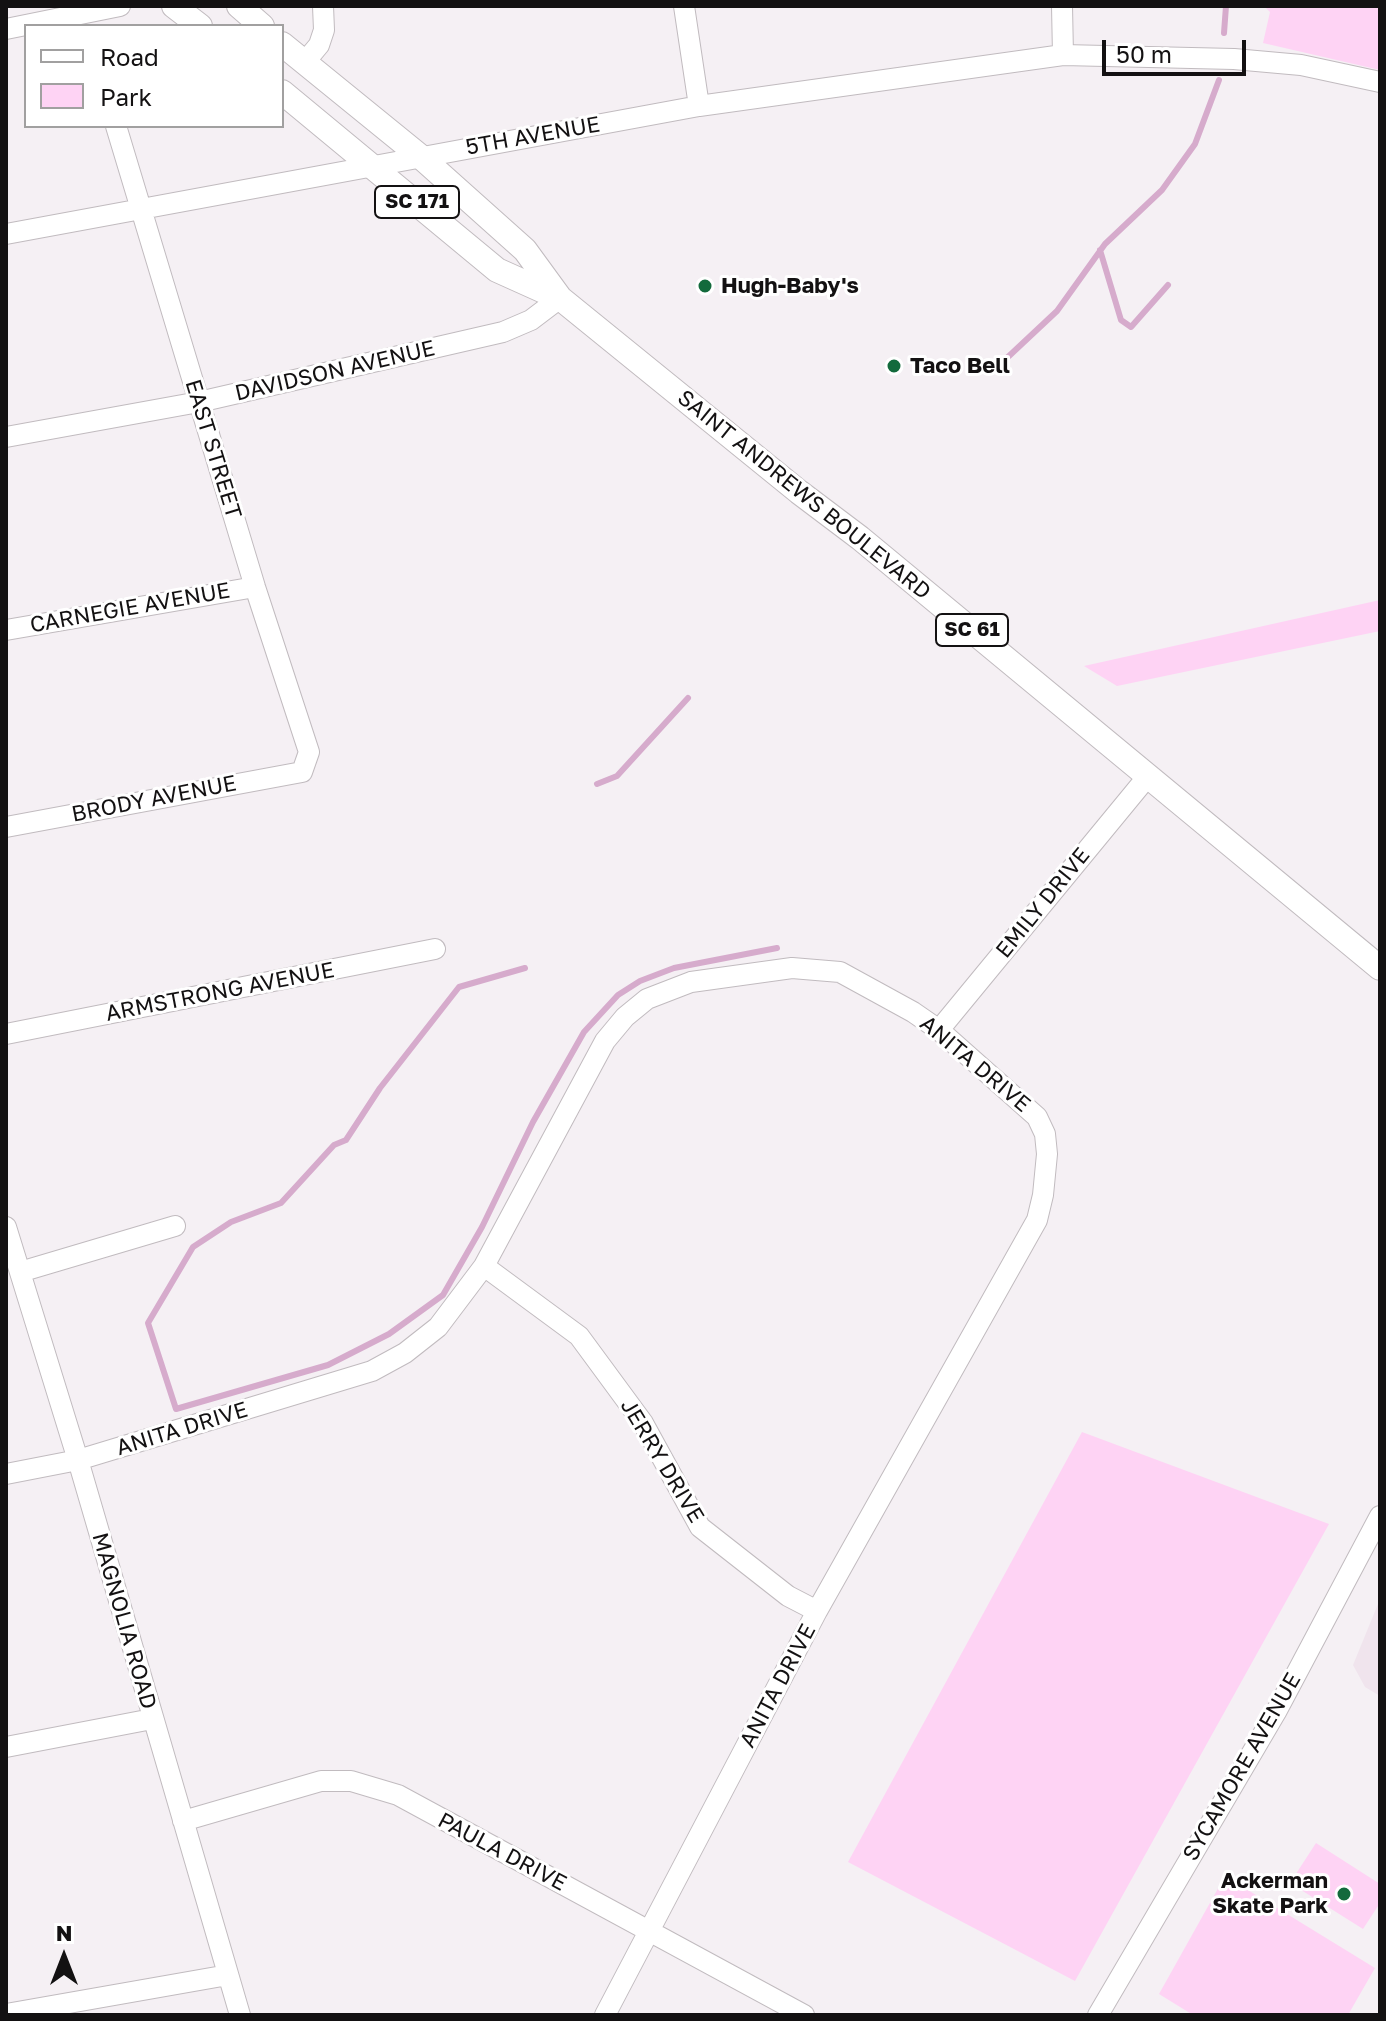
<!DOCTYPE html>
<style>
body{margin:0}
#map{position:relative;width:1386px;height:2021px;overflow:hidden;background:#f5f0f4;font-family:"Golos Text",sans-serif}
canvas{display:block}
.frame{position:absolute;inset:0;border:8px solid #131112;pointer-events:none}
.legend{position:absolute;left:24px;top:24px;width:260px;height:104px;box-sizing:border-box;background:#fff;border:2px solid #a1a0a0;margin:0;padding:10px 14px;list-style:none;font-size:24px;color:#131112}
.legend li{display:flex;align-items:center;gap:16px;height:40px}
.legend b{width:40px;border:2px solid #a1a0a0}
.north{position:absolute;left:24px;top:1917px;width:80px;height:80px;-webkit-text-stroke:6px #fff;paint-order:stroke;rotate:0deg;font-size:22px;font-weight:700;line-height:32px;text-align:center;color:#131112}
.north::after{content:'';display:block;margin:auto;width:28px;height:36px;background:#131112;clip-path:polygon(50% 0,100% 100%,50% 72%,0 100%)}
.scale{position:absolute;left:1102px;top:40px;width:144px;height:36px;box-sizing:border-box;border:4px solid #131112;border-top:0;padding-left:10px;font-size:24px;line-height:28px;white-space:nowrap;color:#131112;-webkit-text-stroke:6px #fff;paint-order:stroke}
</style>
<div id="map">
<canvas width="1386" height="2021"></canvas>
<div class="frame"></div>
<ul class="legend">
<li><b style="height:10px;background:#fff"></b>Road</li>
<li><b style="height:22px;background:#fed3f4"></b>Park</li>
</ul>
<div class="north">N</div>
<div class="scale">50 m</div>
</div>
<script>
const context = document.querySelector('canvas').getContext('2d');
context.lineJoin = 'round';
function fillPath(path, color) { context.fillStyle = color; context.fill(path, 'evenodd'); }
const shape = rows => new Path2D(rows.map(r => 'M' + r).join(''));
function strokePath(path, color, width, dash) { context.strokeStyle = color; context.lineWidth = width; context.lineCap = dash ? 'butt' : 'round'; context.setLineDash(dash || []); context.stroke(path); }
function write(font, color, halo, rows, align = 'center') {
  context.font = font + ' "Golos Text",sans-serif'; context.lineWidth = 6; context.setLineDash([]); context.textBaseline = 'middle'; context.strokeStyle = halo; context.fillStyle = color; for (const [text, x, y, turn = 0] of rows) {
    context.save(); context.translate(x, y); context.rotate((+turn || 0) * Math.PI / 180); context.textAlign = isNaN(turn) ? turn : align; if (halo) context.strokeText(text, 0, 0); context.fillText(text, 0, 0); context.restore();
  }
}
const built = shape([
 [1380,1599,1380,1696,1365,1687,1353,1665]
]);
const green = shape([
 [1264,6,1380,6,1380,70,1263,43,1270,12],
 [1380,600,1380,631,1117,686,1084,666],
 [1082,1432,1329,1524,1075,1981,848,1862],
 [1316,1843,1380,1884,1380,1903,1363,1929,1290,1883],
 [1225,1876,1375,1968,1348,2015,1193,2015,1159,1994]
]);
const stream = shape([
 [1224,33,1226,6],
 [1100,250,1121,320,1131,327,1168,285],
 [993,371,1057,311,1105,244,1162,190,1195,144,1219,80],
 [597,784,617,776,688,698],
 [525,968,459,987,380,1088,346,1140,334,1145,281,1203,231,1222,193,1247,148,1323,176,1409,328,1365,389,1334,443,1295,482,1227,533,1122,584,1032,618,995,640,981,674,968,777,948]
]);
const minor = shape([
 [684,6,699,106],
 [1062,6,1063,55],
 [6,29,120,6],
 [304,63,319,45,324,30,323,6],
 [6,234,699,106,1063,55,1234,59,1301,65,1380,82],
 [6,437,199,402,503,332,531,320,560,298],
 [6,630,255,587],
 [6,827,302,772,309,752,255,587,116,126],
 [939,1030,1148,776],
 [6,1034,435,949],
 [6,1227,78,1460,240,2015],
 [484,1266,579,1336,643,1423,700,1527,788,1596,817,1611],
 [20,1272,175,1226],
 [6,1474,78,1460,372,1371,405,1353,438,1327,484,1266,605,1041,625,1017,647,999,691,982,792,968,840,972,913,1012,939,1030,1037,1117,1045,1134,1047,1154,1043,1195,1037,1220,817,1611,605,2015],
 [6,1747,152,1719],
 [183,1821,321,1781,351,1781,398,1795,804,2015],
 [6,2014,228,1975],
 [1098,2015,1276,1712,1380,1516]
]);
const major = shape([
 [174,6,200,26],
 [239,6,262,26],
 [282,44,421,157,525,250,560,298,799,492,860,538,1380,968],
 [282,92,497,270,557,297]
]);
const markers = [
 [705,286,8,"#136a3c"],
 [894,366,8,"#136a3c"],
 [1344,1894,8,"#136a3c"]
];
const shields = [
 [417,202,84],
 [972,630,72]
];
const shieldNames = [
 ["SC 171",417,202],
 ["SC 61",972,630]
];
const streetNames = [
 ["5TH AVENUE",533,136,-10],
 ["DAVIDSON AVENUE",335,371,-13],
 ["EAST STREET",213,449,73],
 ["SAINT ANDREWS BOULEVARD",804,495,39],
 ["CARNEGIE AVENUE",130,608,-10],
 ["BRODY AVENUE",154,799,-11],
 ["EMILY DRIVE",1043,903,-51],
 ["ARMSTRONG AVENUE",220,992,-11],
 ["ANITA DRIVE",975,1064,40],
 ["ANITA DRIVE",182,1429,-17],
 ["JERRY DRIVE",662,1461,59],
 ["MAGNOLIA ROAD",124,1621,74],
 ["ANITA DRIVE",778,1686,-62],
 ["SYCAMORE AVENUE",1242,1767,-60],
 ["PAULA DRIVE",502,1852,28]
];
const poiNames = [
 ["Hugh-Baby's",721,286],
 ["Taco Bell",910,366],
 ["Ackerman",1328,1881,"right"],
 ["Skate Park",1328,1906,"right"]
];
fillPath(built, '#f0e4ed');
fillPath(green, '#fed3f4');
strokePath(stream, '#d6abcc', 6);
strokePath(minor, '#c1bbbf', 22);
strokePath(major, '#c1bbbf', 26);
strokePath(minor, '#fff', 20);
strokePath(major, '#fff', 24);
for (const [x, y, r, color] of markers) { const dot = new Path2D(); dot.arc(x, y, r, 0, 2 * Math.PI); context.fillStyle = color; context.fill(dot); strokePath(dot, '#fff', 3); }
for (const [x, y, w] of shields) { const box = new Path2D(); box.roundRect(x - w / 2, y - 16, w, 32, 6); context.fillStyle = '#fff'; context.fill(box); strokePath(box, '#131112', 2); }
write('bold 20px', '#131112', null, shieldNames);
write('22px', '#131112', '#fff', streetNames);
write('bold 22px', '#131112', '#fff', poiNames, 'left');
</script>
